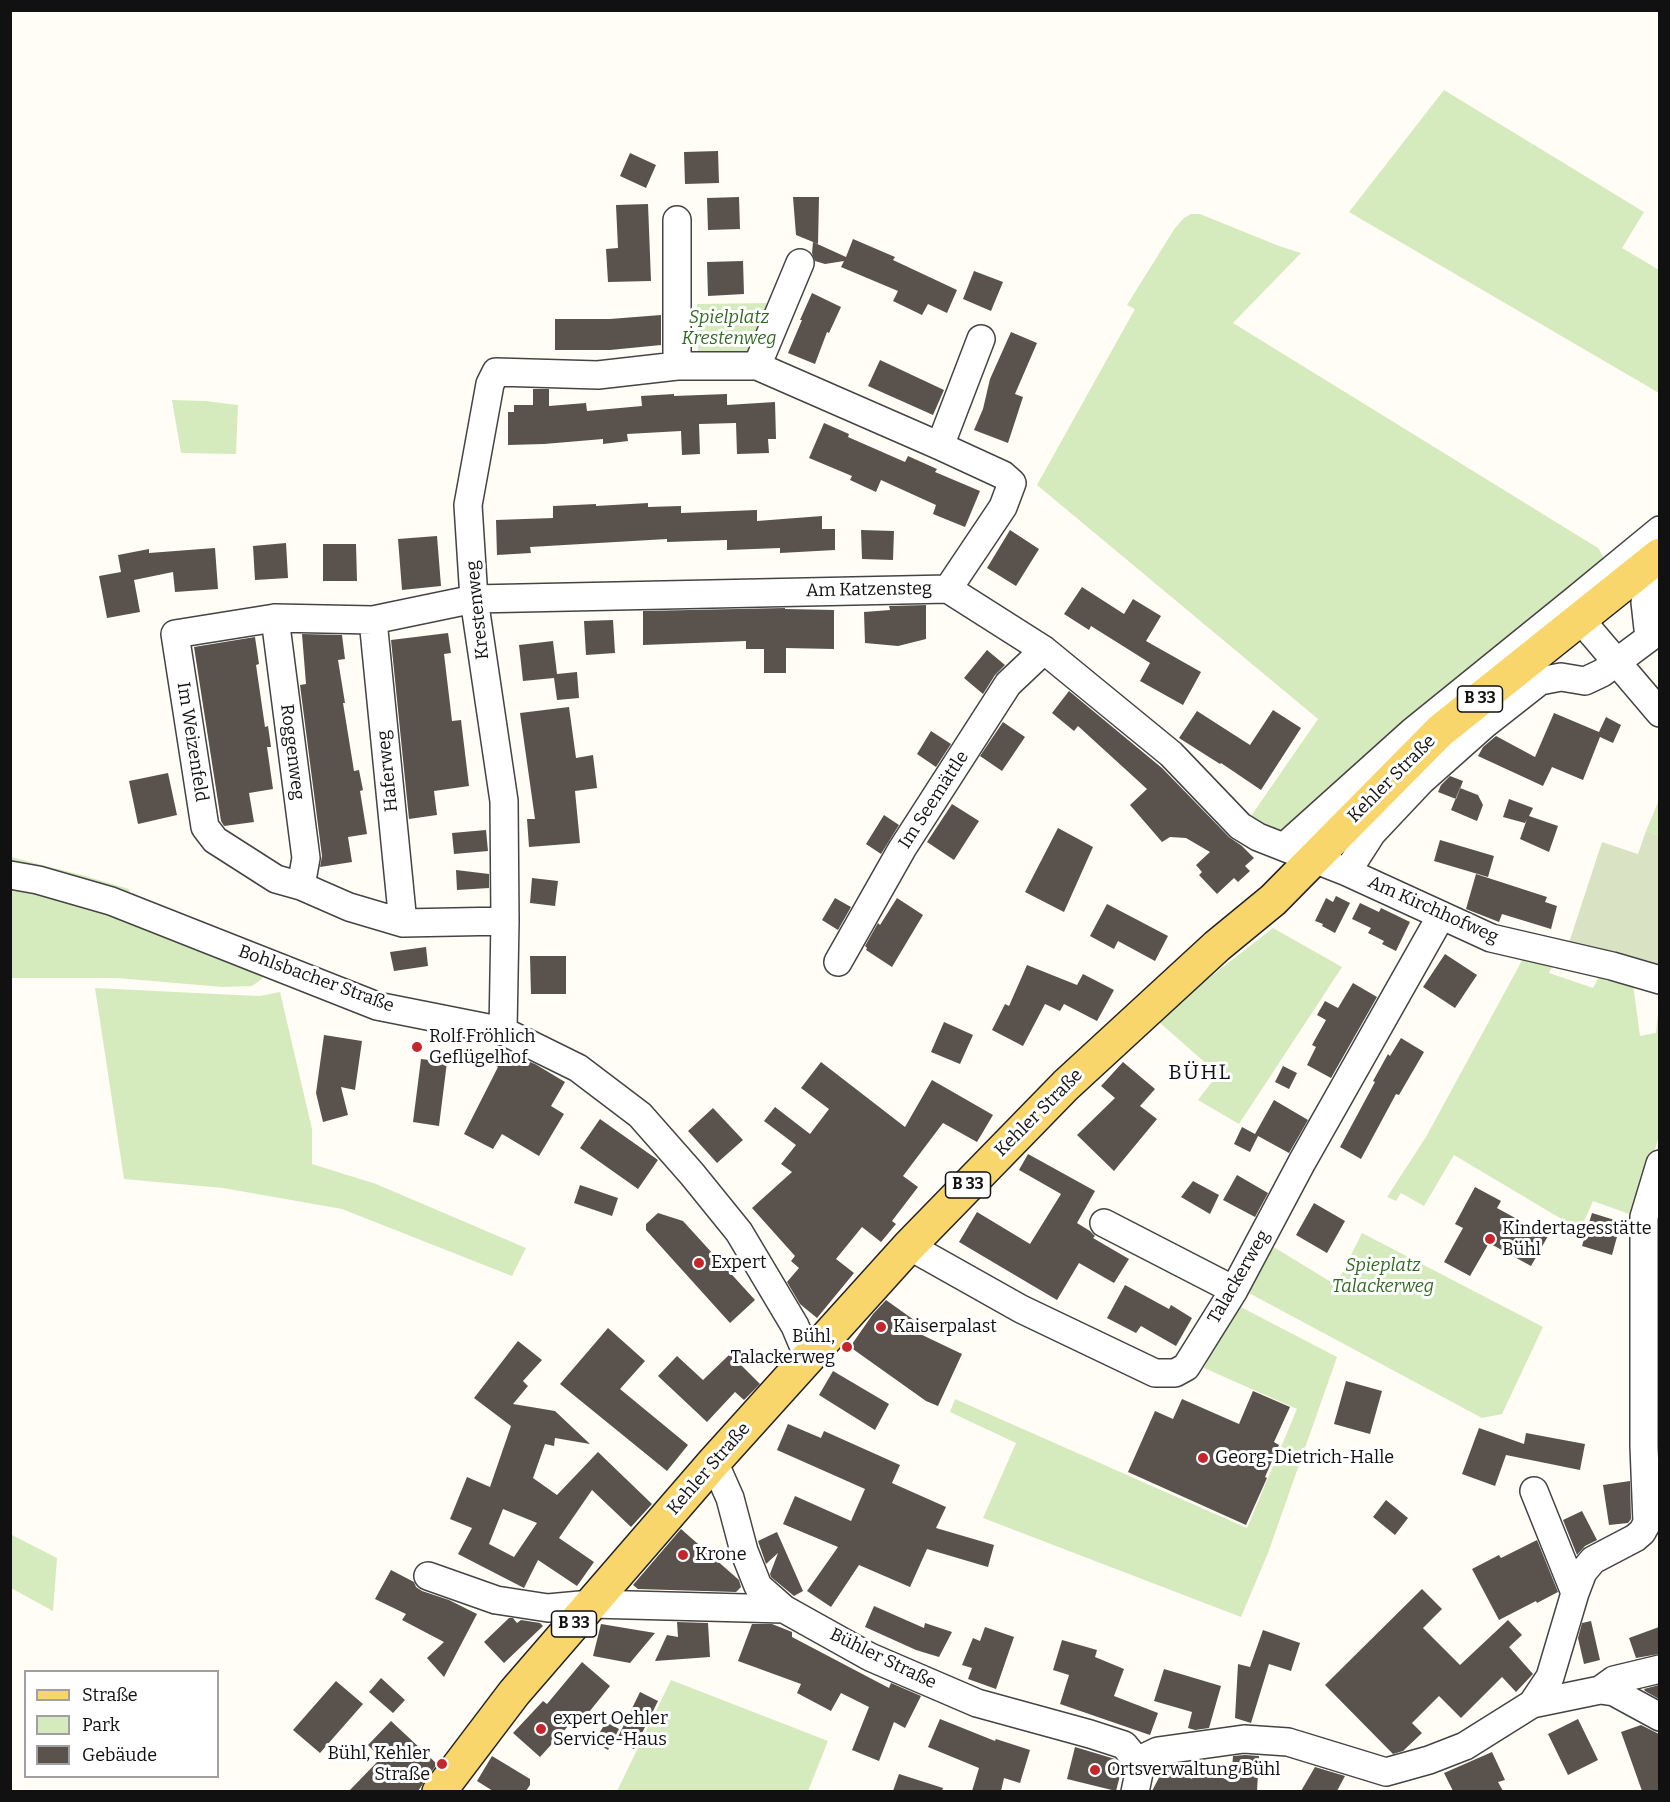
<!DOCTYPE html>
<meta charset="utf-8">
<style>
body{margin:0}
#map{position:relative;width:1670px;height:1802px;overflow:hidden;background:#fffdf5;font-family:Bitter,serif}
canvas{display:block}
.frame{position:absolute;inset:0;border:12px solid #111;pointer-events:none}
.legend{position:absolute;left:24px;top:1670px;width:195px;height:108px;box-sizing:border-box;background:#fff;border:2px solid #a0a0a0;margin:0;padding:8px 10px;list-style:none;font-size:18px;color:#111}
.legend li{display:flex;align-items:center;gap:12px;height:30px}
.legend b{width:30px;border:2px solid #a0a0a0}
</style>
<div id="map">
<canvas width="1670" height="1802"></canvas>
<div class="frame"></div>
<ul class="legend">
<li><b style="height:8px;background:#f9d66b"></b>Straße</li>
<li><b style="height:16px;background:#d5ebbd"></b>Park</li>
<li><b style="height:16px;background:#5a524d"></b>Gebäude</li>
</ul>
</div>
<script>
const context = document.querySelector('canvas').getContext('2d');
context.lineJoin = 'round';
function fillPath(path, color) { context.fillStyle = color; context.fill(path, 'evenodd'); }
const shape = rows => new Path2D(rows.map(r => 'M' + r).join(''));
function strokePath(path, color, width, dash) { context.strokeStyle = color; context.lineWidth = width; context.lineCap = dash ? 'butt' : 'round'; context.setLineDash(dash || []); context.stroke(path); }
function write(font, color, halo, rows, align = 'center') {
  context.font = font + ' Bitter,serif'; context.lineWidth = 6; context.setLineDash([]); context.textBaseline = 'middle'; context.strokeStyle = halo; context.fillStyle = color; for (const [text, x, y, turn = 0] of rows) {
    context.save(); context.translate(x, y); context.rotate((+turn || 0) * Math.PI / 180); context.textAlign = isNaN(turn) ? turn : align; if (halo) context.strokeText(text, 0, 0); context.fillText(text, 0, 0); context.restore();
  }
}
const green = shape([
 [1444,90,1644,212,1622,248,1659,270,1659,393,1349,212],
 [1191,214,1200,214,1279,246,1301,253,1233,323,1598,548,1608,564,1288,835,1249,819,1318,719,1037,485,1135,309,1127,305,1175,228,1184,218],
 [772,303,749,352,698,354,697,304],
 [172,400,205,401,238,405,236,454,181,453],
 [1659,800,1659,836,1646,831],
 [11,857,85,876,129,889,131,899,11,866],
 [10,885,134,919,264,974,262,979,252,986,223,987,117,978,11,978],
 [1273,928,1342,967,1239,1124,1198,1100,1218,1074,1159,1022,1183,995,1214,974],
 [1525,955,1554,963,1549,973,1593,988,1601,973,1633,984,1640,1036,1656,1033,1659,1004,1659,1136,1635,1216,1593,1201,1580,1230,1454,1155,1424,1206,1401,1193,1396,1201,1387,1197,1426,1137],
 [95,988,236,995,260,996,280,992,312,1129,312,1164,376,1184,526,1248,512,1276,342,1209,223,1188,124,1179],
 [1362,1233,1543,1327,1502,1414,1482,1418,1247,1292,1272,1246,1336,1285],
 [1235,1304,1337,1357,1268,1553,1241,1617,983,1518,1016,1443,950,1412,955,1399,1247,1528,1297,1409,1204,1368],
 [10,1534,57,1558,53,1611,11,1588],
 [671,1680,828,1741,808,1791,617,1791]
]);
const cemetery = shape([
 [1646,831,1659,836,1659,974,1567,949,1602,842,1638,854]
]);
const building = shape([
 [718,151,719,183,685,184,684,152],
 [630,153,656,165,646,188,620,176],
 [739,197,740,229,708,230,707,198],
 [793,197,819,197,818,244,796,235],
 [648,204,651,281,608,282,606,249,618,248,616,205],
 [853,239,895,257,893,260,957,290,947,313,928,304,922,315,893,301,898,291,841,267,844,261,825,264,815,261,812,253,813,242,846,257],
 [743,261,744,294,708,296,707,262],
 [974,271,1003,282,991,311,963,299],
 [812,293,841,307,829,333,827,332,815,364,788,353,802,320,800,320],
 [661,315,661,345,610,350,555,350,555,319,610,319],
 [1011,332,1037,343,1015,394,1023,397,1008,443,974,430,983,409,990,379],
 [880,360,944,390,933,415,868,386],
 [533,389,549,389,549,406,586,403,587,411,642,406,641,396,674,394,674,396,727,394,727,405,775,402,776,439,768,439,769,453,737,454,736,423,699,424,700,454,682,455,681,431,627,434,628,441,603,444,603,439,544,444,508,445,508,412,514,412,514,405,533,405],
 [824,423,849,434,848,437,905,462,908,456,937,469,935,472,980,491,965,527,933,514,936,505,881,480,876,492,850,480,852,476,809,458],
 [648,503,648,507,681,506,681,513,757,510,757,521,822,516,822,529,835,529,835,550,780,553,780,548,727,550,727,540,667,542,667,539,530,547,531,553,497,555,496,520,553,518,553,506,596,504,596,506],
 [861,530,894,531,893,560,862,559],
 [1010,530,1039,549,1016,586,987,568],
 [437,536,441,586,402,590,398,539],
 [286,543,288,578,255,580,253,546],
 [323,544,356,544,357,581,323,581],
 [215,548,218,589,175,592,173,572,134,580,140,612,107,618,99,576,121,572,118,555,149,549,149,553],
 [1082,587,1124,614,1133,599,1161,616,1146,641,1201,672,1183,705,1140,681,1150,663,1091,626,1089,630,1064,614],
 [926,605,926,639,898,646,865,643,864,612,890,610,889,606],
 [785,608,785,609,834,610,834,649,786,648,786,673,764,673,764,649,746,649,746,641,643,645,643,611],
 [613,620,615,653,586,655,584,621],
 [448,633,451,653,444,654,452,721,461,720,469,786,434,791,437,815,409,819,391,640],
 [302,634,342,635,345,659,338,660,345,703,343,703,354,771,359,770,363,790,360,791,367,834,348,837,352,862,320,867,322,856,300,685,306,684],
 [255,637,259,664,256,665,265,727,268,726,271,747,267,747,273,789,249,793,254,822,224,826,221,821,194,647],
 [553,641,557,674,577,672,579,698,557,700,554,678,523,681,519,645],
 [987,650,1005,665,995,675,983,694,964,678],
 [1069,691,1162,768,1229,837,1242,846,1254,858,1245,866,1250,871,1238,882,1234,878,1217,894,1199,875,1202,872,1196,865,1210,852,1186,838,1170,837,1162,842,1130,805,1147,789,1078,726,1074,731,1052,713],
 [569,707,576,758,593,755,597,788,575,791,580,843,529,847,527,819,535,819,520,713],
 [1273,710,1301,728,1261,790,1221,763,1220,764,1179,738,1197,711,1250,745],
 [1554,713,1599,732,1606,717,1621,725,1613,743,1600,737,1583,780,1552,767,1543,786,1478,756,1483,747,1496,736,1535,757],
 [1003,722,1025,737,1002,771,980,756],
 [931,731,951,744,936,767,917,754],
 [168,773,177,815,138,824,129,781],
 [1450,776,1463,781,1456,799,1438,792,1441,785],
 [1460,788,1478,795,1483,805,1477,821,1451,810],
 [1509,799,1533,808,1529,816,1558,826,1549,852,1520,839,1527,819,1525,823,1503,817],
 [952,804,979,821,954,860,927,842],
 [884,815,899,825,881,854,866,844],
 [1058,828,1093,847,1064,912,1025,892],
 [486,830,488,851,454,854,452,833],
 [1440,840,1494,856,1488,877,1434,861],
 [456,870,489,874,489,888,457,890],
 [1476,874,1547,897,1545,902,1557,906,1551,929,1502,914,1499,922,1466,909],
 [532,878,558,881,555,906,530,903],
 [1336,896,1350,903,1335,933,1322,926,1323,924,1315,921,1326,898,1333,902],
 [835,898,851,907,838,930,822,920],
 [897,898,923,915,892,967,866,950,867,948,865,946,878,923,880,925],
 [1360,903,1379,912,1381,908,1410,922,1396,951,1382,944,1384,941,1368,933,1371,928,1352,919],
 [1107,904,1168,936,1155,961,1118,941,1114,949,1090,936],
 [426,947,428,966,394,971,390,952],
 [1445,954,1477,975,1455,1008,1423,987],
 [530,956,566,956,566,994,531,994],
 [1027,965,1077,985,1083,974,1114,990,1097,1021,1064,1004,1060,1011,1045,1004,1023,1046,992,1030,1005,1004,1009,1006],
 [1353,983,1377,997,1331,1078,1307,1065,1316,1047,1312,1045,1326,1020,1317,1015,1325,1001,1338,1008],
 [944,1022,973,1035,960,1064,931,1052],
 [324,1035,362,1041,355,1090,341,1087,348,1115,323,1122,316,1093],
 [1401,1038,1424,1052,1399,1095,1396,1094,1361,1159,1340,1147,1375,1082,1373,1081,1388,1054,1390,1056],
 [500,1050,527,1066,530,1062,535,1064,565,1082,551,1106,564,1114,539,1156,502,1134,493,1149,464,1134,498,1067,492,1063],
 [421,1059,447,1062,439,1126,413,1122],
 [821,1062,905,1127,932,1080,993,1115,977,1142,943,1123,903,1176,918,1187,892,1221,896,1224,881,1242,862,1227,836,1259,854,1273,817,1318,800,1304,787,1282,799,1268,791,1261,795,1256,752,1208,792,1172,781,1164,796,1145,764,1121,775,1107,810,1134,829,1109,801,1088],
 [1123,1062,1155,1089,1140,1106,1157,1119,1114,1171,1077,1135,1115,1098,1101,1086],
 [1283,1066,1297,1073,1289,1089,1275,1082],
 [1274,1100,1308,1120,1289,1153,1258,1136,1250,1152,1234,1144,1242,1127,1255,1134],
 [713,1108,743,1140,717,1163,688,1131],
 [600,1119,658,1160,638,1189,580,1148],
 [1028,1154,1095,1191,1077,1223,1090,1231,1095,1236,1093,1238,1129,1259,1114,1283,1079,1263,1057,1300,959,1242,977,1212,1030,1244,1061,1194,1019,1170],
 [1237,1175,1268,1193,1255,1217,1223,1200],
 [1193,1181,1219,1195,1210,1214,1181,1197],
 [580,1185,618,1198,612,1216,574,1203],
 [1475,1187,1501,1201,1497,1208,1548,1236,1531,1266,1489,1243,1470,1276,1444,1262,1463,1228,1455,1224],
 [1314,1203,1345,1221,1327,1253,1296,1235],
 [658,1213,683,1221,755,1300,730,1323,646,1230,646,1224],
 [1592,1213,1621,1222,1612,1255,1582,1246],
 [1125,1285,1169,1309,1171,1305,1192,1318,1176,1346,1141,1326,1136,1333,1107,1318],
 [886,1300,921,1325,916,1332,962,1354,938,1406,926,1401,850,1347,873,1314],
 [608,1328,645,1361,620,1389,688,1445,667,1471,560,1384],
 [518,1341,542,1360,523,1381,528,1386,513,1404,555,1411,590,1444,555,1438,554,1446,545,1444,533,1478,557,1495,598,1452,652,1504,631,1527,592,1490,559,1538,594,1562,577,1586,538,1560,524,1588,458,1554,472,1528,450,1519,467,1477,490,1487,511,1426,474,1398],
 [503,1509,537,1523,514,1557,489,1544],
 [730,1354,760,1384,744,1400,735,1392,707,1422,658,1376,677,1356,703,1380],
 [833,1371,889,1404,875,1430,819,1395],
 [1346,1381,1382,1391,1370,1434,1334,1424],
 [1253,1391,1290,1407,1274,1442,1279,1445,1265,1477,1267,1478,1246,1525,1128,1472,1155,1411,1173,1419,1182,1399,1239,1424],
 [788,1424,821,1438,824,1431,900,1465,892,1483,946,1507,936,1528,994,1545,988,1567,927,1549,910,1587,859,1565,831,1607,807,1591,838,1547,783,1524,795,1496,851,1521,865,1489,777,1450],
 [1479,1428,1524,1444,1526,1433,1585,1444,1580,1470,1506,1455,1495,1486,1462,1474],
 [1630,1481,1631,1519,1628,1523,1609,1525,1603,1485],
 [1386,1500,1408,1518,1395,1535,1373,1517],
 [1582,1511,1597,1540,1585,1546,1577,1555,1563,1520],
 [681,1529,739,1580,741,1587,736,1592,638,1589,633,1585],
 [777,1532,803,1591,794,1596,771,1577,770,1574,778,1553,766,1564,758,1541],
 [1537,1540,1558,1592,1537,1603,1536,1601,1499,1620,1472,1569,1499,1555,1501,1558],
 [391,1570,414,1582,416,1587,422,1591,449,1600,477,1614,444,1677,427,1658,444,1642,402,1620,406,1614,375,1599],
 [1422,1589,1442,1609,1423,1628,1460,1665,1508,1620,1522,1635,1509,1647,1533,1674,1516,1692,1502,1677,1461,1718,1439,1696,1412,1723,1422,1733,1403,1751,1393,1754,1325,1685],
 [874,1606,924,1628,925,1623,952,1632,939,1657,916,1650,865,1627],
 [509,1618,513,1618,517,1623,521,1620,540,1623,543,1626,504,1663,484,1642],
 [1591,1621,1600,1660,1584,1664,1578,1638,1582,1623],
 [677,1622,708,1623,710,1657,655,1661,667,1635,678,1637],
 [601,1624,655,1633,630,1663,593,1656],
 [752,1624,772,1624,792,1632,792,1637,889,1688,891,1683,921,1696,905,1728,894,1722,879,1761,852,1750,869,1707,841,1693,831,1711,797,1693,801,1684,738,1661],
 [985,1627,1014,1637,996,1689,968,1679,972,1668,962,1665,973,1638,980,1641],
 [1659,1627,1659,1654,1636,1658,1629,1638],
 [1263,1630,1300,1643,1291,1671,1269,1664,1251,1723,1235,1718,1238,1664,1250,1667],
 [1062,1640,1097,1650,1095,1657,1124,1669,1114,1696,1158,1713,1150,1735,1060,1704,1069,1675,1053,1670],
 [582,1662,610,1686,585,1717,580,1713,540,1757,513,1733,543,1701,547,1704],
 [1164,1669,1221,1686,1209,1728,1195,1730,1188,1728,1192,1712,1154,1701],
 [381,1678,405,1700,393,1713,369,1692],
 [336,1681,363,1704,320,1753,293,1730],
 [1659,1685,1659,1699,1645,1691,1644,1689],
 [640,1692,658,1701,634,1749,616,1741],
 [940,1719,995,1741,996,1739,1030,1750,1020,1783,1004,1778,1001,1791,972,1791,979,1768,928,1747],
 [1578,1719,1598,1760,1568,1775,1548,1734],
 [391,1721,437,1764,418,1791,349,1791,381,1758,368,1745],
 [606,1722,619,1729,608,1750,594,1742],
 [1641,1725,1659,1734,1659,1791,1642,1791,1621,1732],
 [1075,1747,1115,1759,1122,1768,1116,1791,1067,1779],
 [1492,1752,1505,1780,1498,1782,1503,1791,1453,1791,1444,1773],
 [1245,1755,1259,1756,1257,1791,1152,1791,1165,1766,1192,1779,1199,1766,1231,1782,1233,1756],
 [492,1756,530,1779,530,1785,526,1791,493,1791,477,1781],
 [1315,1767,1345,1776,1337,1791,1301,1791],
 [899,1774,943,1788,942,1791,893,1791]
]);
const minor = shape([
 [677,220,677,366],
 [757,366,800,263],
 [940,446,981,339],
 [275,618,306,858,301,886],
 [1580,619,1660,713],
 [373,620,403,923],
 [1284,847,1412,732,1575,600,1660,530],
 [1347,872,1372,833,1421,781,1484,725,1540,681,1561,677,1585,681,1602,673,1649,638,1645,602,1648,595,1660,586],
 [10,875,38,880,111,901,377,1006,503,1031,578,1068,640,1115,692,1174,739,1232,795,1326,808,1357],
 [505,921,403,923,349,907,301,886,276,879,215,840,205,827,175,634,275,618,373,620,474,599,948,589,1044,650,1171,754,1240,826,1258,837,1347,872,1491,938,1612,966,1660,980],
 [838,962,902,849,1008,684,1044,650],
 [503,1031,505,921,504,801,474,599,468,505,490,384,496,372,598,375,677,366,757,366,940,446,1003,475,1012,483,1003,507,948,589],
 [1104,1223,1234,1290],
 [909,1246,1021,1309,1155,1373,1175,1373,1186,1367,1234,1290,1302,1162,1441,916],
 [714,1462,730,1498,744,1551,758,1586,784,1609,870,1657,977,1703,1090,1734,1124,1745,1137,1761,1140,1768,1135,1792],
 [1534,1491,1575,1593],
 [428,1576,496,1600,548,1608,591,1604,784,1609],
 [1600,1690,1614,1680,1660,1669],
 [1532,1704,1600,1690,1614,1692,1660,1717],
 [1137,1761,1158,1751,1244,1739,1288,1742,1386,1772,1429,1760,1465,1746,1532,1704,1550,1677,1575,1593,1583,1572,1593,1560,1635,1538,1642,1532,1647,1523,1644,1446,1644,1217,1660,1164]
]);
const major = shape([
 [439,1792,514,1693,714,1462,909,1246,1066,1085,1217,946,1273,900,1440,731,1660,555]
]);
const markers = [
 [417,1047,6,"#c4262e"],
 [1490,1239,6,"#c4262e"],
 [699,1263,6,"#c4262e"],
 [881,1327,6,"#c4262e"],
 [847,1347,6,"#c4262e"],
 [1203,1458,6,"#c4262e"],
 [683,1555,6,"#c4262e"],
 [541,1729,6,"#c4262e"],
 [442,1764,6,"#c4262e"],
 [1095,1770,6,"#c4262e"]
];
const shields = [
 [1480,699,45],
 [968,1185,45],
 [574,1624,45]
];
const shieldNames = [
 ["B 33",1480,699],
 ["B 33",968,1185],
 ["B 33",574,1624]
];
const parkNames = [
 ["Spielplatz",729,318],
 ["Krestenweg",729,339],
 ["Spieplatz",1383,1266],
 ["Talackerweg",1383,1287]
];
const streetNames = [
 ["Am Katzensteg",869,590,-1],
 ["Krestenweg",478,610,-96],
 ["Im Weizenfeld",192,742,81],
 ["Roggenweg",292,752,83],
 ["Haferweg",388,771,-96],
 ["Kehler Straße",1392,779,-45],
 ["Im Seemättle",934,800,-57],
 ["Am Kirchhofweg",1433,910,24],
 ["Bohlsbacher Straße",316,979,20],
 ["Kehler Straße",1039,1113,-45],
 ["Talackerweg",1239,1277,-60],
 ["Kehler Straße",709,1469,-49],
 ["Bühler Straße",883,1659,26]
];
const poiNames = [
 ["Rolf Fröhlich",429,1037],
 ["Geflügelhof",429,1058],
 ["Kindertagesstätte",1502,1229],
 ["Bühl",1502,1250],
 ["Expert",711,1263],
 ["Kaiserpalast",893,1327],
 ["Bühl,",835,1337,"right"],
 ["Talackerweg",835,1358,"right"],
 ["Georg-Dietrich-Halle",1215,1458],
 ["Krone",695,1555],
 ["expert Oehler",553,1719],
 ["Service-Haus",553,1740],
 ["Bühl, Kehler",430,1754,"right"],
 ["Straße",430,1775,"right"],
 ["Ortsverwaltung Bühl",1107,1770]
];
const quarterNames = [
 ["BÜHL",1200,1073]
];
fillPath(green, '#d5ebbd');
fillPath(cemetery, '#d9e3c4');
fillPath(building, '#5a524d');
strokePath(minor, '#444', 30);
strokePath(major, '#222', 36);
strokePath(minor, '#fff', 27);
strokePath(major, '#f9d66b', 33);
for (const [x, y, r, color] of markers) { const dot = new Path2D(); dot.arc(x, y, r, 0, 2 * Math.PI); context.fillStyle = color; context.fill(dot); strokePath(dot, '#fff', 2); }
for (const [x, y, w] of shields) { const box = new Path2D(); box.roundRect(x - w / 2, y - 13, w, 26, 4.5); context.fillStyle = '#fff'; context.fill(box); strokePath(box, '#111', 1.5); }
write('bold 16px', '#111', null, shieldNames);
write('italic 18px', '#2f6b1f', '#fff', parkNames);
write('18px', '#111', '#fff', streetNames);
write('18px', '#111', '#fff', poiNames, 'left');
context.letterSpacing = '1.5px';
write('21px', '#111', '#fff', quarterNames);
context.letterSpacing = '0px';
</script>
